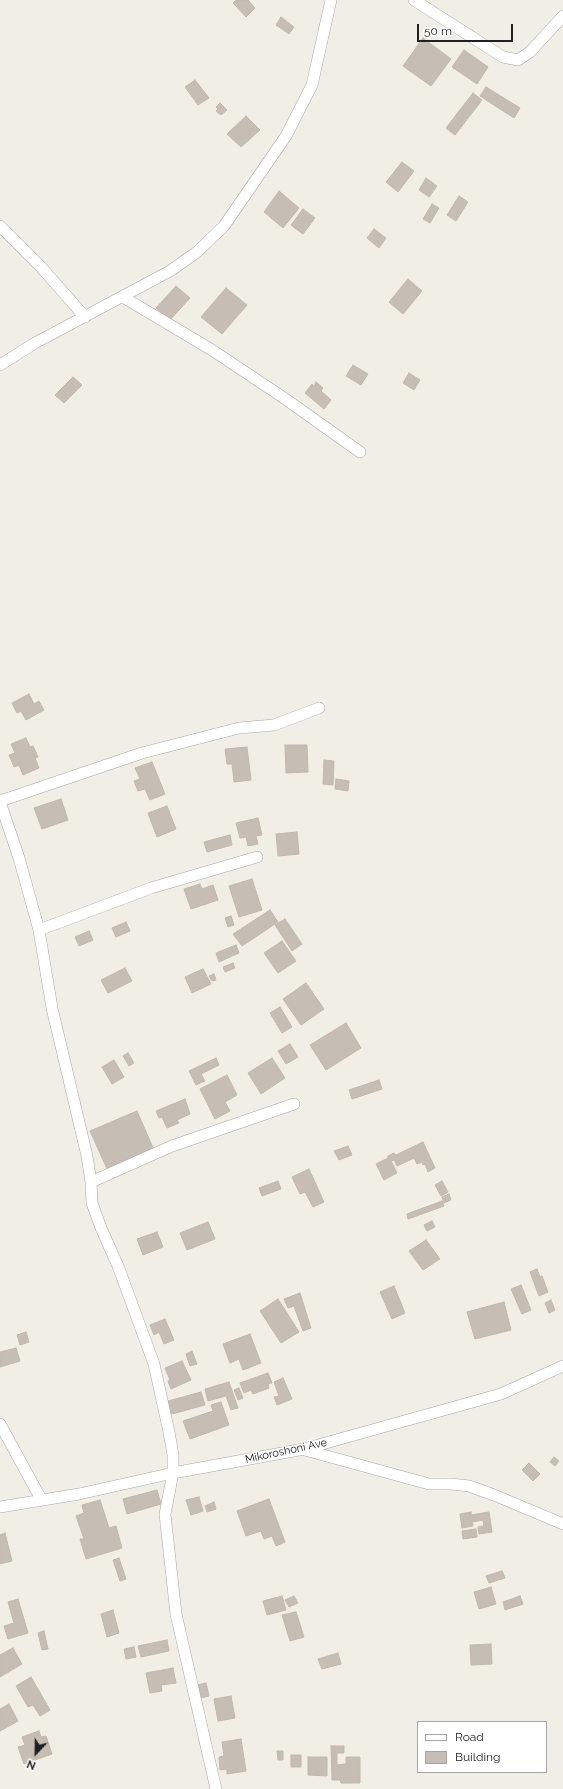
<!DOCTYPE html>
<style>
body{margin:0}
#map{position:relative;width:563px;height:1789px;overflow:hidden;background:#f1eee6;font-family:Raleway,sans-serif}
canvas{display:block}
.legend{position:absolute;left:417px;top:1721px;width:130px;height:52px;box-sizing:border-box;background:#fff;border:1px solid #a6a6a6;margin:0;padding:5px 7px;list-style:none;font-size:12px;color:#202020}
.legend li{display:flex;align-items:center;gap:8px;height:20px}
.legend b{width:20px;border:1px solid #a6a6a6}
.north{position:absolute;left:16px;top:1733px;width:40px;height:40px;-webkit-text-stroke:3px #fff;paint-order:stroke;rotate:202deg;font-size:11px;font-weight:700;line-height:16px;text-align:center;color:#202020}
.north::after{content:'';display:block;margin:auto;width:14px;height:18px;background:#202020;clip-path:polygon(50% 0,100% 100%,50% 72%,0 100%)}
.scale{position:absolute;left:417px;top:24px;width:96px;height:18px;box-sizing:border-box;border:2px solid #202020;border-top:0;padding-left:5px;font-size:12px;line-height:14px;white-space:nowrap;color:#202020;-webkit-text-stroke:3px #fff;paint-order:stroke}
</style>
<div id="map">
<canvas width="563" height="1789"></canvas>
<ul class="legend">
<li><b style="height:5px;background:#fff"></b>Road</li>
<li><b style="height:11px;background:#c6beb5"></b>Building</li>
</ul>
<div class="north">N</div>
<div class="scale">50 m</div>
</div>
<script>
const context = document.querySelector('canvas').getContext('2d');
context.lineJoin = 'round';
function fillPath(path, color) { context.fillStyle = color; context.fill(path, 'evenodd'); }
const shape = rows => new Path2D(rows.map(r => 'M' + r).join(''));
function strokePath(path, color, width, dash) { context.strokeStyle = color; context.lineWidth = width; context.lineCap = dash ? 'butt' : 'round'; context.setLineDash(dash || []); context.stroke(path); }
function write(font, color, halo, rows, align = 'center') {
  context.font = font + ' Raleway,sans-serif'; context.lineWidth = 3; context.setLineDash([]); context.textBaseline = 'middle'; context.strokeStyle = halo; context.fillStyle = color; for (const [text, x, y, turn = 0] of rows) {
    context.save(); context.translate(x, y); context.rotate((+turn || 0) * Math.PI / 180); context.textAlign = isNaN(turn) ? turn : align; if (halo) context.strokeText(text, 0, 0); context.fillText(text, 0, 0); context.restore();
  }
}
const building = shape([
 [236,0,248,0,255,8,246,17,233,3,236,0],
 [281,17,294,27,289,34,276,25,281,17],
 [423,38,451,59,431,86,403,66,423,38],
 [464,50,488,67,477,84,452,67,464,50],
 [195,80,209,98,198,105,185,87,195,80],
 [486,87,520,108,514,118,480,96,486,87],
 [473,93,482,100,455,135,446,128,473,93],
 [220,103,227,110,221,115,216,111,218,109,216,107,220,103],
 [246,116,260,130,241,147,227,134,246,116],
 [402,162,414,171,398,192,386,182,402,162],
 [426,178,437,186,429,197,419,190,426,178],
 [279,191,299,208,283,228,264,212,279,191],
 [459,196,468,202,456,221,447,215,459,196],
 [432,204,439,208,430,223,423,219,432,204],
 [303,209,315,218,303,234,291,225,303,209],
 [374,229,386,238,379,248,367,238,374,229],
 [408,279,422,291,403,314,389,302,408,279],
 [176,286,190,298,170,320,156,308,176,286],
 [226,288,247,305,222,334,201,317,226,288],
 [353,365,368,374,361,385,346,376,353,365],
 [409,373,420,380,414,390,403,383,409,373],
 [73,377,82,385,64,403,55,395,73,377],
 [316,382,323,388,321,391,331,400,324,409,305,393,312,384,314,386,316,382],
 [29,694,34,704,39,701,44,710,26,720,21,711,17,713,12,703,29,694],
 [26,738,30,747,33,746,38,757,35,758,39,768,23,775,19,765,14,767,9,755,15,753,11,744,26,738],
 [285,745,307,745,308,772,286,773,285,745],
 [247,747,251,780,234,782,232,764,227,764,225,749,247,747],
 [324,760,334,761,333,785,323,784,324,760],
 [152,762,165,794,150,800,145,789,138,791,134,781,140,779,135,768,152,762],
 [336,779,349,781,348,791,335,789,336,779],
 [61,799,68,820,42,829,34,808,61,799],
 [167,806,176,829,157,837,148,813,167,806],
 [258,818,262,835,256,836,258,844,248,846,246,837,240,838,236,823,258,818],
 [297,832,299,854,278,856,276,834,297,832],
 [230,835,232,845,207,852,204,842,230,835],
 [252,879,262,910,239,917,229,886,252,879],
 [200,884,202,889,213,885,218,900,191,909,184,889,200,884],
 [270,910,278,922,242,946,233,934,270,910],
 [231,916,234,925,228,927,225,918,231,916],
 [285,919,302,944,292,951,275,925,285,919],
 [126,922,130,931,116,937,112,928,126,922],
 [89,931,93,940,79,946,75,937,89,931],
 [282,941,296,961,278,973,264,953,282,941],
 [236,945,239,953,219,962,216,953,236,945],
 [233,963,235,968,225,972,223,967,233,963],
 [125,968,132,981,108,993,101,980,125,968],
 [203,969,211,984,192,993,185,977,203,969],
 [214,974,216,980,212,981,209,976,214,974],
 [306,983,324,1009,301,1025,283,999,306,983],
 [280,1007,292,1027,282,1033,270,1013,280,1007],
 [346,1023,361,1048,326,1070,310,1045,346,1023],
 [290,1044,298,1057,286,1064,278,1051,290,1044],
 [128,1053,134,1063,129,1066,123,1056,128,1053],
 [216,1058,219,1065,201,1074,205,1081,196,1085,189,1071,216,1058],
 [272,1058,285,1078,261,1094,248,1073,272,1058],
 [114,1060,124,1077,112,1084,102,1067,114,1060],
 [227,1075,237,1095,225,1102,230,1111,215,1119,200,1089,227,1075],
 [379,1080,382,1089,352,1099,349,1090,379,1080],
 [185,1099,190,1114,177,1120,179,1123,167,1128,162,1117,159,1118,156,1111,185,1099],
 [137,1111,154,1150,108,1171,90,1131,137,1111],
 [423,1142,435,1168,428,1172,425,1164,423,1165,422,1162,417,1164,414,1158,397,1166,394,1160,391,1161,397,1173,384,1180,376,1164,388,1158,388,1156,394,1153,396,1155,423,1142],
 [348,1146,352,1155,339,1160,334,1151,348,1146],
 [309,1169,324,1202,313,1207,305,1192,300,1194,292,1177,309,1169],
 [278,1181,281,1189,262,1196,259,1188,278,1181],
 [442,1181,448,1192,441,1196,435,1185,442,1181],
 [449,1194,451,1200,444,1203,442,1197,449,1194],
 [442,1201,444,1206,408,1219,407,1214,442,1201],
 [432,1221,435,1227,427,1231,424,1225,432,1221],
 [208,1222,215,1239,187,1250,180,1233,208,1222],
 [157,1232,163,1247,143,1255,137,1239,157,1232],
 [426,1240,440,1259,423,1270,409,1251,426,1240],
 [537,1269,540,1277,542,1276,548,1292,539,1296,530,1272,537,1269],
 [521,1285,531,1310,522,1314,511,1289,521,1285],
 [394,1286,405,1313,392,1319,380,1292,394,1286],
 [300,1293,311,1328,303,1331,294,1306,288,1308,284,1299,300,1293],
 [278,1299,299,1332,281,1343,260,1311,278,1299],
 [551,1300,555,1310,549,1313,545,1303,551,1300],
 [504,1302,511,1330,475,1339,467,1312,504,1302],
 [165,1319,174,1340,164,1344,159,1332,154,1335,150,1325,165,1319],
 [26,1332,29,1342,20,1345,17,1335,26,1332],
 [250,1334,261,1363,243,1370,239,1359,230,1363,223,1344,250,1334],
 [16,1348,20,1361,0,1367,0,1352,16,1348],
 [192,1351,197,1364,190,1366,186,1354,192,1351],
 [182,1361,191,1380,171,1389,168,1381,170,1380,165,1368,182,1361],
 [268,1373,272,1383,268,1384,269,1388,253,1394,251,1390,244,1393,240,1383,268,1373],
 [283,1378,292,1399,277,1405,274,1397,279,1396,274,1382,283,1378],
 [229,1382,238,1408,231,1410,226,1396,208,1401,205,1389,229,1382],
 [239,1388,243,1398,238,1400,234,1390,239,1388],
 [201,1392,205,1405,172,1414,168,1401,201,1392],
 [221,1402,229,1425,190,1439,183,1421,213,1411,211,1405,221,1402],
 [554,1457,559,1461,555,1466,550,1462,554,1457],
 [529,1463,540,1474,533,1481,522,1470,529,1463],
 [157,1490,161,1504,127,1514,123,1499,157,1490],
 [199,1497,203,1511,191,1515,186,1500,199,1497],
 [269,1499,285,1542,276,1546,272,1536,264,1539,261,1531,246,1536,237,1511,269,1499],
 [100,1500,109,1528,116,1526,122,1548,86,1559,80,1539,84,1539,76,1516,84,1513,82,1505,100,1500],
 [214,1502,216,1509,207,1512,205,1506,214,1502],
 [471,1512,471,1515,489,1512,492,1532,479,1534,478,1527,484,1526,483,1520,472,1522,473,1526,462,1528,460,1514,471,1512],
 [476,1529,477,1537,463,1539,462,1531,476,1529],
 [5,1533,12,1561,0,1564,0,1535,5,1533],
 [119,1558,126,1579,120,1581,113,1560,119,1558],
 [502,1571,505,1578,489,1583,486,1576,502,1571],
 [491,1587,496,1604,479,1609,474,1592,491,1587],
 [282,1596,286,1610,267,1615,263,1601,282,1596],
 [294,1596,298,1603,289,1607,285,1600,294,1596],
 [520,1596,523,1604,505,1610,503,1602,520,1596],
 [18,1599,28,1633,8,1639,4,1626,14,1623,8,1602,18,1599],
 [113,1610,119,1633,107,1637,101,1614,113,1610],
 [296,1612,304,1637,290,1641,282,1615,296,1612],
 [44,1631,48,1649,42,1650,38,1633,44,1631],
 [167,1640,169,1651,141,1657,138,1646,167,1640],
 [491,1644,492,1664,471,1665,470,1645,491,1644],
 [134,1647,136,1657,126,1659,124,1649,134,1647],
 [13,1648,22,1664,0,1677,0,1655,13,1648],
 [338,1653,341,1664,322,1669,318,1659,338,1653],
 [173,1668,176,1683,161,1685,162,1691,150,1693,146,1673,173,1668],
 [31,1677,50,1710,40,1716,33,1705,28,1707,16,1686,31,1677],
 [206,1683,209,1696,200,1698,197,1685,206,1683],
 [231,1696,235,1718,218,1721,214,1699,231,1696],
 [9,1704,18,1721,0,1731,0,1709,9,1704],
 [39,1731,41,1737,46,1736,52,1754,24,1764,18,1747,25,1745,22,1737,39,1731],
 [241,1739,246,1771,227,1774,227,1769,220,1770,219,1757,224,1756,222,1742,241,1739],
 [331,1746,344,1746,344,1753,337,1753,337,1765,346,1764,346,1757,360,1757,360,1783,341,1783,340,1780,332,1780,331,1746],
 [277,1751,283,1751,283,1760,278,1760,277,1751],
 [291,1755,301,1755,301,1767,291,1767,291,1755],
 [308,1757,327,1757,327,1776,308,1775,308,1757]
]);
const street = shape([
 [414,0,503,57,518,60,530,52,563,16],
 [0,226,41,267,85,317],
 [123,297,212,350,284,398,360,452],
 [0,365,35,343,170,271,197,252,224,226,286,136,312,85,331,0],
 [0,801,142,753,239,728,274,725,319,708],
 [0,802,19,858,39,930,52,1008,87,1156,91,1182,92,1203,101,1228,118,1266,154,1364,169,1432,173,1455,173,1473,165,1514,176,1614,216,1789],
 [39,930,151,888,257,857],
 [91,1182,172,1146,294,1104],
 [0,1424,41,1499],
 [305,1450,429,1484,451,1484,469,1486,494,1495,563,1524],
 [0,1507,79,1494,173,1473,304,1449,501,1394,563,1366]
]);
const streetNames = [
 ["Mikoroshoni Ave",286,1451,-12]
];
fillPath(building, '#c6beb5');
strokePath(building, '#c3b7a8', 1);
strokePath(street, '#a7a7a7', 12);
strokePath(street, '#fff', 11);
write('11px', '#202020', '#fff', streetNames);
</script>
